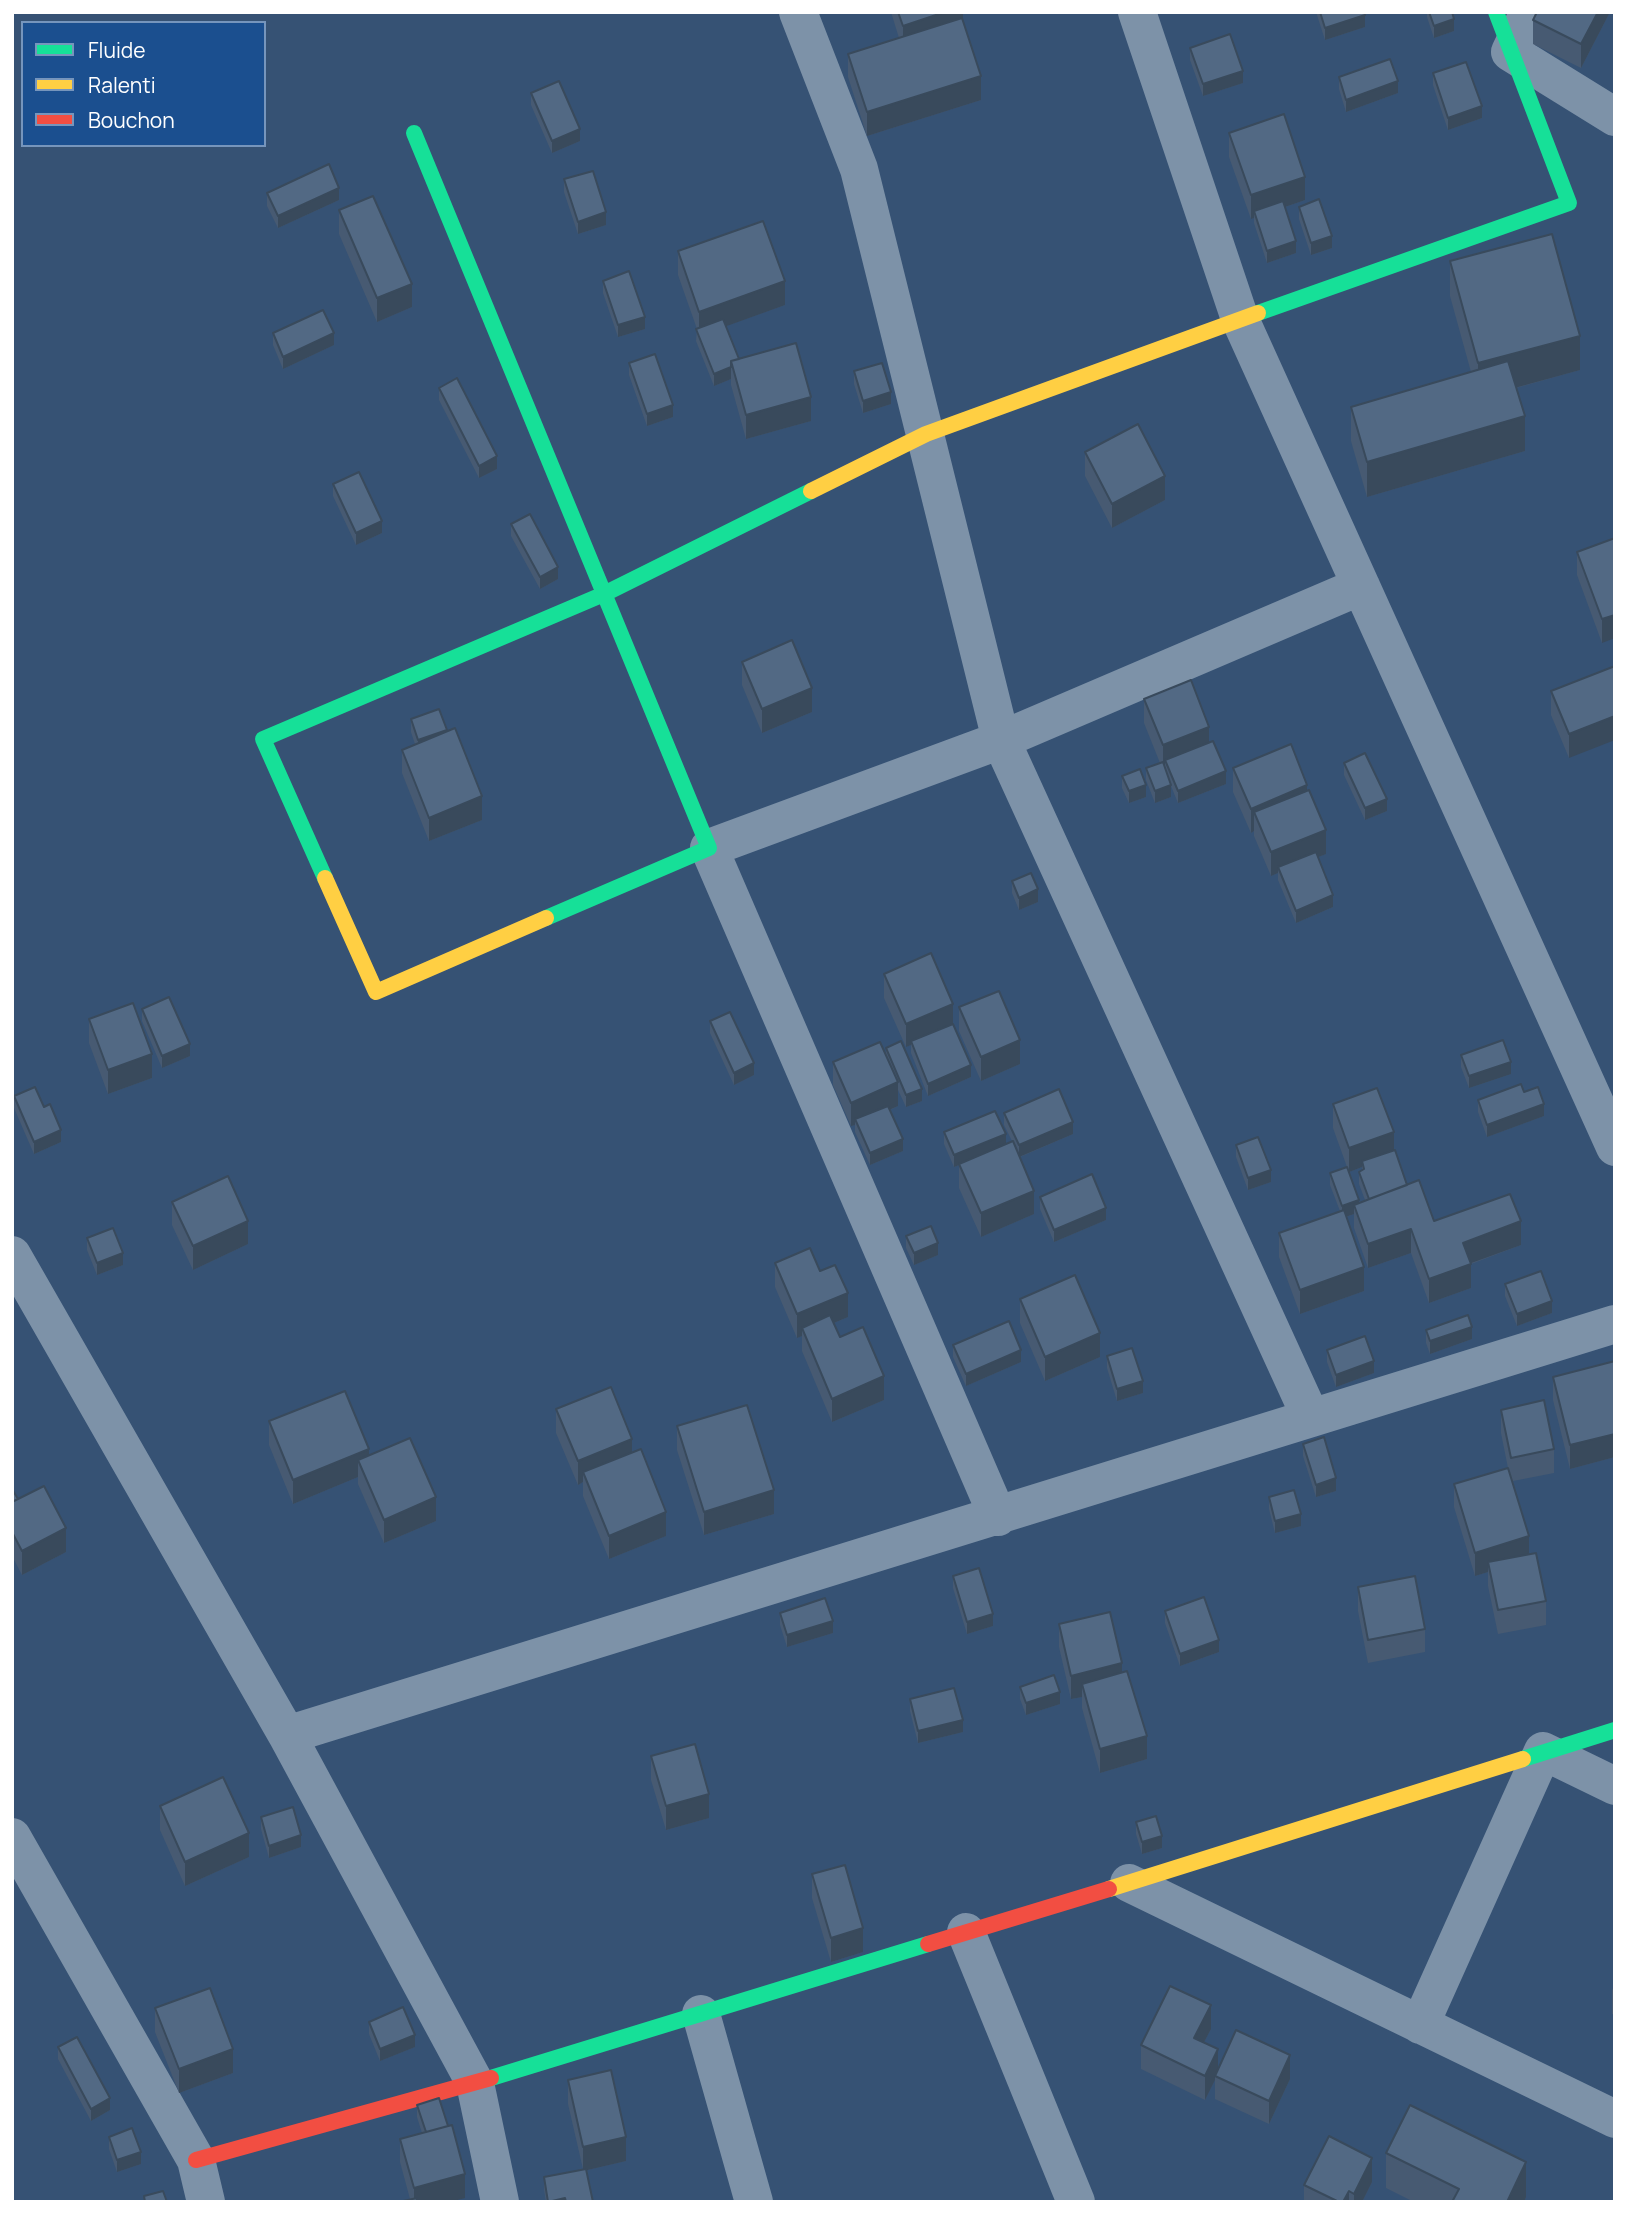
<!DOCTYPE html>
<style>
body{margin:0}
#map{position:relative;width:1627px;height:2214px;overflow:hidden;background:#365274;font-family:Manrope,sans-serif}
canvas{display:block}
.frame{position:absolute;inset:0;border:14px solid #fff;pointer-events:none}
.legend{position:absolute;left:21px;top:21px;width:245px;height:126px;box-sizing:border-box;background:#1b4f8f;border:2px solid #7695bc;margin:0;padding:9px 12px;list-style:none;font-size:21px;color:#fff}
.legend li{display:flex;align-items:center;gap:14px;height:35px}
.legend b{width:35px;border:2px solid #7695bc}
</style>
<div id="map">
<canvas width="1627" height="2214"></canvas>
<div class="frame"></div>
<ul class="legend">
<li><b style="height:9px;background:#16e098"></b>Fluide</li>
<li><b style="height:9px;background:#ffcf43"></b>Ralenti</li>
<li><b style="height:9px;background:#f24e42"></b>Bouchon</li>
</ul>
</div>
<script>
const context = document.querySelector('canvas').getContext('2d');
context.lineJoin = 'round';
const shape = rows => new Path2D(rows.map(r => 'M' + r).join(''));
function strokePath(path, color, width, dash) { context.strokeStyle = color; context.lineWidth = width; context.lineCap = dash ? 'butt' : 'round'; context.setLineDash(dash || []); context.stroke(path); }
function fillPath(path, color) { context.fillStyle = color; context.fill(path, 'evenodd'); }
const street = shape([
 [798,12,859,169,1001,740,709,848,998,1517],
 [1137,12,1240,319,1615,1147],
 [1529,12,1510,52,1615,117],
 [12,1255,287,1735,475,2083,500,2202],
 [1311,1418,1001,740,1361,586],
 [287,1735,1615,1324],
 [12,1837,196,2160,206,2202],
 [1129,1883,1615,2119],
 [966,1932,1076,2202],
 [701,2014,754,2202],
 [1420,2025,1543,1751,1615,1786]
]);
const fast = shape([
 [414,133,709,848,546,918],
 [1258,313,1569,203,1496,12],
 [325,878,263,739,604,594,811,491],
 [1523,1759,1615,1730],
 [491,2078,928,1944]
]);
const slow = shape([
 [811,491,926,434,1258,313],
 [325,878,376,992,546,918],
 [1109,1889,1523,1759]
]);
const jam = shape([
 [928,1944,1109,1889],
 [196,2160,491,2078]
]);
const wall = shape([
 [891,12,963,12,963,20,981,100,867,136,848,77,848,54,899,38],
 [1316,12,1364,12,1365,27,1325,40],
 [1427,12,1452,12,1454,31,1434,38,1427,17],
 [1610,12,1581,68,1533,44,1533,20],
 [1190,48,1243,83,1203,96,1190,60],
 [1433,73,1482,118,1448,130,1433,85],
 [1339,77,1398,93,1346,112,1339,89],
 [531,93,580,141,552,153,531,105],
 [1229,133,1305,200,1285,207,1296,253,1267,263,1254,223,1254,218,1251,219,1229,157],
 [564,179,606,225,578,234,564,192],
 [267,193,339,200,278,228,267,206],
 [1299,207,1332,248,1311,255,1299,219],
 [339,210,412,307,377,322,339,234],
 [678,251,785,305,726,326,739,359,811,421,746,439,731,385,731,379,714,386,696,341,697,329,678,275],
 [1450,261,1580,370,1516,388,1525,451,1367,497,1351,441,1351,407,1471,372,1450,296],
 [603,281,645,329,618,337,603,293],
 [273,333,334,345,283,369,273,345],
 [629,363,673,417,647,426,629,375],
 [854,371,891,404,863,413,854,384],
 [439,388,497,469,479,478,439,400],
 [1085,452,1165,500,1112,528,1085,476],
 [333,484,382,533,356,545,333,496],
 [511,524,558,579,540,589,511,536],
 [1615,538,1602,643,1577,575,1577,552],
 [742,662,812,712,762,733,742,685],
 [1615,666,1569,758,1551,715,1551,691],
 [1144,699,1209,742,1226,784,1178,803,1171,786,1171,797,1155,803,1146,780,1146,768,1160,763,1144,723],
 [411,719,447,731,482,820,429,841,402,773,402,750,415,744,411,732],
 [1344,763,1387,811,1365,820,1344,775],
 [1233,768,1307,790,1326,854,1318,857,1333,907,1296,923,1278,880,1278,873,1271,876,1254,836,1254,831,1251,833,1233,792],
 [1122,776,1146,797,1129,803,1122,788],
 [1012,881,1038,902,1019,910,1012,893],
 [884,974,953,1024,971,1077,928,1096,911,1053,911,1045,906,1047,884,998],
 [959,1007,1020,1064,981,1081,959,1031],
 [142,1009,190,1056,162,1068,142,1021],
 [89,1019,152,1078,108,1094,89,1043],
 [710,1021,754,1075,734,1085,710,1033],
 [886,1048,922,1101,906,1107,898,1090,898,1106,890,1110,903,1151,870,1165,855,1132,855,1125,851,1126,833,1085,833,1062,886,1053],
 [1461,1055,1511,1074,1469,1088,1461,1067],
 [1524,1092,1544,1116,1487,1137,1478,1112,1478,1100],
 [14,1096,61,1142,34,1154,14,1108],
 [1333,1104,1394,1150,1407,1185,1434,1221,1521,1245,1471,1264,1471,1288,1429,1303,1411,1253,1368,1268,1354,1228,1354,1214,1346,1217,1364,1291,1300,1314,1279,1257,1279,1233,1340,1211,1330,1185,1330,1173,1347,1167,1333,1128],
 [1362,1167,1362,1170,1359,1172,1359,1184,1365,1200,1359,1202,1349,1172],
 [1004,1113,1073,1134,1020,1157,1034,1214,981,1237,959,1188,959,1165,954,1167,944,1144,944,1132,1006,1144,1012,1141,1004,1125],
 [1236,1145,1271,1182,1248,1190,1236,1157],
 [1040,1197,1106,1220,1054,1242,1040,1209],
 [172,1202,248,1244,193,1270,172,1225],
 [906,1236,938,1255,914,1265,906,1248],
 [87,1238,123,1265,97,1275,87,1250],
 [775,1263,820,1271,848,1317,834,1323,840,1337,884,1400,832,1422,802,1351,802,1336,797,1338,775,1287],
 [1505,1284,1552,1313,1517,1326,1505,1296],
 [1020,1299,1100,1357,1045,1381,1020,1323],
 [1426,1330,1472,1339,1430,1354,1426,1343],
 [953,1345,1021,1362,966,1386,953,1357],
 [1327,1350,1374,1373,1336,1387,1327,1362],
 [1107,1356,1143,1393,1117,1401,1107,1368],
 [1615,1361,1615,1457,1570,1469,1553,1400,1553,1377],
 [556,1409,632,1453,666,1536,609,1559,583,1496,583,1482,578,1485,556,1433],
 [1501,1410,1554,1449,1554,1473,1513,1481,1529,1554,1546,1601,1546,1625,1498,1634,1488,1586,1488,1572,1475,1576,1454,1507,1454,1484,1508,1468,1501,1433],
 [269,1421,369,1456,436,1521,384,1543,358,1484,358,1477,293,1504,269,1445],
 [677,1426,774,1514,704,1535,677,1450],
 [1303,1444,1336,1491,1316,1497,1303,1456],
 [12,1489,18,1499,66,1552,22,1575,12,1556],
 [1269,1497,1301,1526,1275,1533,1269,1509],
 [953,1576,993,1626,967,1634,953,1588],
 [1358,1587,1425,1629,1425,1652,1368,1663,1358,1611],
 [1165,1611,1219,1652,1180,1666,1165,1623],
 [780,1613,833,1633,787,1647,780,1625],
 [1059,1624,1122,1673,1147,1759,1100,1773,1082,1708,1082,1697,1071,1699,1059,1647],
 [1020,1687,1060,1704,1026,1715,1020,1699],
 [910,1699,963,1732,918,1743,910,1711],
 [651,1756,709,1818,666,1830,651,1780],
 [160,1806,249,1857,185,1886,160,1830],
 [261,1817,301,1847,269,1858,261,1829],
 [1136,1822,1162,1848,1142,1854,1136,1834],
 [812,1874,863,1952,831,1962,812,1898],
 [1615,1985,1615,2015,1612,2014,1612,1990],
 [155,2008,233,2073,179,2093,155,2032],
 [369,2022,415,2047,380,2061,369,2034],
 [1211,2029,1204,2042,1218,2068,1290,2079,1269,2124,1215,2099,1215,2080,1205,2100,1141,2069,1141,2045],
 [58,2047,110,2110,91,2121,58,2059],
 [568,2080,626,2161,587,2170,593,2202,546,2202,544,2189,544,2177,583,2169,568,2104],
 [417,2105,465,2198,410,2199,400,2162,400,2139,422,2133,417,2117],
 [109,2137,141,2164,117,2172,109,2149],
 [1386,2153,1526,2197,1524,2202,1414,2202,1386,2188],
 [1372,2182,1362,2202,1304,2202,1304,2185]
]);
const shadedWall = shape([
 [945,12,963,12,963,30,903,49,903,26],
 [1598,12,1610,12,1581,68,1581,44],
 [1365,15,1365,27,1325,40,1325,28],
 [1454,19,1454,31,1434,38,1434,26],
 [1243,71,1243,83,1203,96,1203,84],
 [981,76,981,100,867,136,867,112],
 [1398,81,1398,93,1346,112,1346,100],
 [1482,106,1482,118,1448,130,1448,118],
 [580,129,580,141,552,153,552,141],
 [1305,177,1305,200,1256,217,1254,211,1254,218,1251,219,1251,195],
 [339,188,339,200,278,228,278,216],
 [606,212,606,225,578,234,578,222],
 [1332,236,1332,248,1311,255,1311,243],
 [1296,241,1296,253,1267,263,1267,251],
 [785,281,785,305,699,336,699,312],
 [412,284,412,307,377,322,377,298],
 [645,317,645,329,618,337,618,325],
 [334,333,334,345,283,369,283,357],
 [1580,336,1580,370,1478,398,1478,363],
 [731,367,731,379,714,386,714,374],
 [891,392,891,404,863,413,863,401],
 [811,397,811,421,746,439,746,415],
 [673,405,673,417,647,426,647,414],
 [1525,416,1525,451,1367,497,1367,462],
 [497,456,497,469,479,478,479,466],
 [1165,476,1165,500,1112,528,1112,504],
 [382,521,382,533,356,545,356,533],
 [558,567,558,579,540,589,540,577],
 [1615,615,1615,638,1602,643,1602,619],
 [812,688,812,712,762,733,762,709],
 [1615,716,1615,740,1569,758,1569,734],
 [1209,727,1209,751,1165,760,1165,768,1163,769,1163,745],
 [447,730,447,742,418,752,418,740],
 [1226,771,1226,784,1178,803,1178,791],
 [1146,785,1146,797,1129,803,1129,791],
 [1171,785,1171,797,1155,803,1155,791],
 [1307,785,1307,809,1254,812,1254,831,1251,833,1251,809],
 [482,796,482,820,429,841,429,818],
 [1387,799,1387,811,1365,820,1365,808],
 [1326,830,1326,854,1280,872,1278,867,1278,873,1271,876,1271,852],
 [1038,889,1038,902,1019,910,1019,898],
 [1333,895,1333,907,1296,923,1296,911],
 [953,1004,953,1028,911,1041,911,1045,906,1047,906,1024],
 [1020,1040,1020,1064,981,1081,981,1057],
 [190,1044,190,1056,162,1068,162,1056],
 [152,1054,152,1078,108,1094,108,1070],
 [1511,1062,1511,1074,1469,1088,1469,1076],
 [754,1063,754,1075,734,1085,734,1073],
 [971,1065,971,1077,928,1096,928,1084],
 [898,1082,898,1106,857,1124,855,1119,855,1125,851,1126,851,1103],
 [922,1089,922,1101,906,1107,906,1095],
 [1544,1104,1544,1116,1487,1137,1487,1125],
 [1073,1122,1073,1134,1019,1157,1019,1145],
 [61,1130,61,1142,34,1154,34,1142],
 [1394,1132,1394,1156,1362,1161,1362,1167,1349,1172,1349,1148],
 [1006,1134,1006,1146,954,1167,954,1155],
 [903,1139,903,1151,870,1165,870,1153],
 [1271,1170,1271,1182,1248,1190,1248,1178],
 [1034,1191,1034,1214,981,1237,981,1213],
 [1359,1200,1359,1212,1354,1205,1354,1214,1342,1218,1342,1206],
 [1106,1208,1106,1220,1054,1242,1054,1230],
 [248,1221,248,1244,193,1270,193,1246],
 [1521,1221,1521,1245,1463,1266,1463,1243],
 [1411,1229,1411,1253,1368,1268,1368,1244],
 [938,1243,938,1255,914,1265,914,1253],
 [123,1253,123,1265,97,1275,97,1263],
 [1471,1264,1471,1288,1429,1303,1429,1279],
 [1364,1267,1364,1291,1300,1314,1300,1290],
 [848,1293,848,1317,805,1335,802,1328,802,1336,797,1338,797,1314],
 [1552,1301,1552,1313,1517,1326,1517,1314],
 [1472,1327,1472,1339,1430,1354,1430,1341],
 [1100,1333,1100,1357,1045,1381,1045,1357],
 [1021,1350,1021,1362,966,1386,966,1374],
 [1374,1361,1374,1373,1336,1387,1336,1375],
 [884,1376,884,1400,832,1422,832,1399],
 [1143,1381,1143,1393,1117,1401,1117,1389],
 [1615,1434,1615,1457,1570,1469,1570,1445],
 [632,1439,632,1463,583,1472,583,1482,578,1485,578,1461],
 [369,1449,369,1473,358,1460,358,1477,293,1504,293,1480],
 [1336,1478,1336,1491,1316,1497,1316,1485],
 [774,1490,774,1514,704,1535,704,1512],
 [436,1497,436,1521,384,1543,384,1520],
 [666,1512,666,1536,609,1559,609,1536],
 [1301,1514,1301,1526,1275,1533,1275,1521],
 [66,1528,66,1552,22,1575,22,1551],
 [1529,1536,1529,1560,1488,1562,1488,1572,1475,1576,1475,1553],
 [993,1614,993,1626,967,1634,967,1622],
 [833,1621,833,1633,787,1647,787,1635],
 [1219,1640,1219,1652,1180,1666,1180,1654],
 [1122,1663,1122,1687,1082,1684,1082,1697,1071,1699,1071,1676],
 [1060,1692,1060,1704,1026,1715,1026,1703],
 [963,1720,963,1732,918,1743,918,1731],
 [1147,1736,1147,1759,1100,1773,1100,1749],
 [709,1794,709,1818,666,1830,666,1806],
 [249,1833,249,1857,185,1886,185,1862],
 [301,1835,301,1847,269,1858,269,1846],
 [1162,1836,1162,1848,1142,1854,1142,1842],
 [863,1928,863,1952,831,1962,831,1938],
 [1211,2005,1211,2029,1194,2061,1194,2038],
 [415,2035,415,2047,380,2061,380,2049],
 [233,2049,233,2073,179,2093,179,2069],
 [1218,2049,1218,2073,1215,2076,1215,2080,1205,2100,1205,2076],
 [1290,2055,1290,2079,1269,2124,1269,2101],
 [110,2098,110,2110,91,2121,91,2109],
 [626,2137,626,2161,583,2171,583,2147],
 [141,2152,141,2164,117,2172,117,2160],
 [1372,2158,1372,2182,1362,2202,1354,2202,1354,2194],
 [1526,2162,1526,2197,1524,2202,1507,2202],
 [465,2174,465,2198,450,2202,414,2202,414,2188],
 [1349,2191,1349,2202,1343,2202],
 [565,2198,565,2202,548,2202]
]);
const building = shape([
 [898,12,945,12,903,26,898,12],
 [1320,12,1364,12,1365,15,1325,28,1320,12],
 [1429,12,1452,12,1454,19,1434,26,1429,12],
 [1537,12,1598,12,1581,44,1533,20,1537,12],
 [962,18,981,76,867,112,848,54,962,18],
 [1230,34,1243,71,1203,84,1190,48,1230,34],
 [1390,59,1398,81,1346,100,1339,77,1390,59],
 [1466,62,1482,106,1448,118,1433,73,1466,62],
 [559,81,580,129,552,141,531,93,559,81],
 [1284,114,1305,177,1251,195,1229,133,1284,114],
 [329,164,339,188,278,216,267,193,329,164],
 [593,171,606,212,578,222,564,179,593,171],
 [373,196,412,284,377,298,339,210,373,196],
 [1319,199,1332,236,1311,243,1299,207,1319,199],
 [1283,201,1296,241,1267,251,1254,211,1283,201],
 [763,221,785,281,699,312,678,251,763,221],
 [1552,234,1580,336,1478,363,1450,261,1552,234],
 [629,271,645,317,618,325,603,281,629,271],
 [323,310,334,333,283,357,273,333,323,310],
 [723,319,739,359,731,361,731,367,714,374,696,329,723,319],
 [796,343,811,397,746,415,731,361,796,343],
 [655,354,673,405,647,414,629,363,655,354],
 [1508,361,1525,416,1367,462,1351,407,1508,361],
 [882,363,891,392,863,401,854,371,882,363],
 [457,378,497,456,479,466,439,388,457,378],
 [1138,424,1165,476,1112,504,1085,452,1138,424],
 [359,472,382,521,356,533,333,484,359,472],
 [530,514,558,567,540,577,511,524,530,514],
 [1615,538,1615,615,1602,619,1577,552,1615,538],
 [792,640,812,688,762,709,742,662,792,640],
 [1615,666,1615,716,1569,734,1551,691,1615,666],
 [1191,680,1209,727,1163,745,1144,699,1191,680],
 [439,709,447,730,418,740,411,719,439,709],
 [455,728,482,796,429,818,402,750,455,728],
 [1213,741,1226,771,1178,791,1165,760,1213,741],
 [1291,744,1307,785,1251,809,1233,768,1291,744],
 [1365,753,1387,799,1365,808,1344,763,1365,753],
 [1163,762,1171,785,1155,791,1146,768,1163,762],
 [1140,769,1146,785,1129,791,1122,776,1140,769],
 [1309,790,1326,830,1271,852,1254,812,1309,790],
 [1316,852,1333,895,1296,911,1278,867,1316,852],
 [1031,873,1038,889,1019,898,1012,881,1031,873],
 [931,953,953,1004,906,1024,884,974,931,953],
 [999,991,1020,1040,981,1057,959,1007,999,991],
 [169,997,190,1044,162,1056,142,1009,169,997],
 [133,1003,152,1054,108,1070,89,1019,133,1003],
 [730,1012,754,1063,734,1073,710,1021,730,1012],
 [953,1024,971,1065,928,1084,911,1041,953,1024],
 [1503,1040,1511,1062,1469,1076,1461,1055,1503,1040],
 [901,1041,922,1089,906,1095,886,1048,901,1041],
 [880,1042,898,1082,851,1103,833,1062,880,1042],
 [1521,1084,1524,1092,1538,1087,1544,1104,1487,1125,1478,1100,1521,1084],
 [35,1087,44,1107,50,1104,61,1130,34,1142,14,1096,35,1087],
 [1377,1088,1394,1132,1349,1148,1333,1104,1377,1088],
 [1059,1089,1073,1122,1019,1145,1004,1113,1059,1089],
 [888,1106,903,1139,870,1153,855,1119,888,1106],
 [995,1111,1006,1134,954,1155,944,1132,995,1111],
 [1258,1137,1271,1170,1248,1178,1236,1145,1258,1137],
 [1013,1141,1034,1191,981,1213,959,1164,1013,1141],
 [1395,1150,1407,1185,1369,1199,1359,1172,1364,1169,1362,1161,1395,1150],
 [1347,1167,1359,1200,1342,1206,1330,1173,1347,1167],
 [1092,1174,1106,1208,1054,1230,1040,1197,1092,1174],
 [228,1176,248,1221,193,1246,172,1202,228,1176],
 [1419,1180,1434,1221,1510,1194,1521,1221,1463,1243,1471,1264,1429,1279,1411,1229,1368,1244,1354,1205,1419,1180],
 [1344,1210,1364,1267,1300,1290,1279,1233,1344,1210],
 [931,1226,938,1243,914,1253,906,1236,931,1226],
 [113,1228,123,1253,97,1263,87,1238,113,1228],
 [810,1248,820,1271,835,1265,848,1293,797,1314,775,1263,810,1248],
 [1541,1271,1552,1301,1517,1314,1505,1284,1541,1271],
 [1075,1275,1100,1333,1045,1357,1020,1299,1075,1275],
 [830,1315,840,1337,863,1327,884,1376,832,1399,802,1328,830,1315],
 [1468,1315,1472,1327,1430,1341,1426,1330,1468,1315],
 [1009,1321,1021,1350,966,1374,953,1345,1009,1321],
 [1365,1336,1374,1361,1336,1375,1327,1350,1365,1336],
 [1132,1348,1143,1381,1117,1389,1107,1356,1132,1348],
 [1615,1361,1615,1434,1570,1445,1553,1377,1615,1361],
 [611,1387,632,1439,578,1461,556,1409,611,1387],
 [345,1391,369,1449,293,1480,269,1421,345,1391],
 [1544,1400,1554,1449,1511,1458,1501,1410,1544,1400],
 [747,1405,774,1490,704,1512,677,1426,747,1405],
 [1324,1437,1336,1478,1316,1485,1303,1444,1324,1437],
 [410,1438,436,1497,384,1520,358,1460,410,1438],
 [641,1449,666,1512,609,1536,583,1472,641,1449],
 [1508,1468,1529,1536,1475,1553,1454,1484,1508,1468],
 [44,1486,66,1528,22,1551,12,1532,12,1502,44,1486],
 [12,1489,18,1499,12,1502,12,1489],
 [1294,1490,1301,1514,1275,1521,1269,1497,1294,1490],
 [1536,1553,1546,1601,1498,1610,1488,1562,1536,1553],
 [979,1568,993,1614,967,1622,953,1576,979,1568],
 [1415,1576,1425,1629,1368,1640,1358,1587,1415,1576],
 [1204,1597,1219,1640,1180,1654,1165,1611,1204,1597],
 [825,1598,833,1621,787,1635,780,1613,825,1598],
 [1110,1612,1122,1663,1071,1676,1059,1624,1110,1612],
 [1127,1671,1147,1736,1100,1749,1082,1684,1127,1671],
 [1054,1675,1060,1692,1026,1703,1020,1687,1054,1675],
 [954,1688,963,1720,918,1731,910,1699,954,1688],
 [695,1744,709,1794,666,1806,651,1756,695,1744],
 [223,1777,249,1833,185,1862,160,1806,223,1777],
 [293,1807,301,1835,269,1846,261,1817,293,1807],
 [1156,1816,1162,1836,1142,1842,1136,1822,1156,1816],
 [845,1865,863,1928,831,1938,812,1874,845,1865],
 [1170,1986,1211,2005,1194,2038,1218,2049,1205,2076,1141,2045,1170,1986],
 [210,1988,233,2049,179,2069,155,2008,210,1988],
 [403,2007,415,2035,380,2049,369,2022,403,2007],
 [1236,2030,1290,2055,1269,2101,1215,2076,1236,2030],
 [77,2037,110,2098,91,2109,58,2047,77,2037],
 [611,2070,626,2137,583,2147,568,2080,611,2070],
 [439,2098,448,2126,426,2132,417,2105,439,2098],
 [1410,2105,1526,2162,1507,2202,1452,2202,1459,2189,1386,2153,1410,2105],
 [452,2125,465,2174,414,2188,400,2139,452,2125],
 [132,2128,141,2152,117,2160,109,2137,132,2128],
 [1329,2136,1372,2158,1354,2194,1349,2191,1343,2202,1339,2202,1304,2185,1329,2136],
 [586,2169,593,2202,566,2202,565,2198,548,2202,544,2177,586,2169],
 [163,2191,167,2202,145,2202,144,2196,163,2191],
 [417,2198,417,2202,399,2202,417,2198]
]);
strokePath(street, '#7d92a8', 38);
strokePath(fast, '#16e098', 16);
strokePath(slow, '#ffcf43', 16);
strokePath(jam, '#f24e42', 16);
fillPath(wall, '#475a72');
fillPath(shadedWall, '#394a5c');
fillPath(building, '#526984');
strokePath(building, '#394a5c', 2);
</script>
